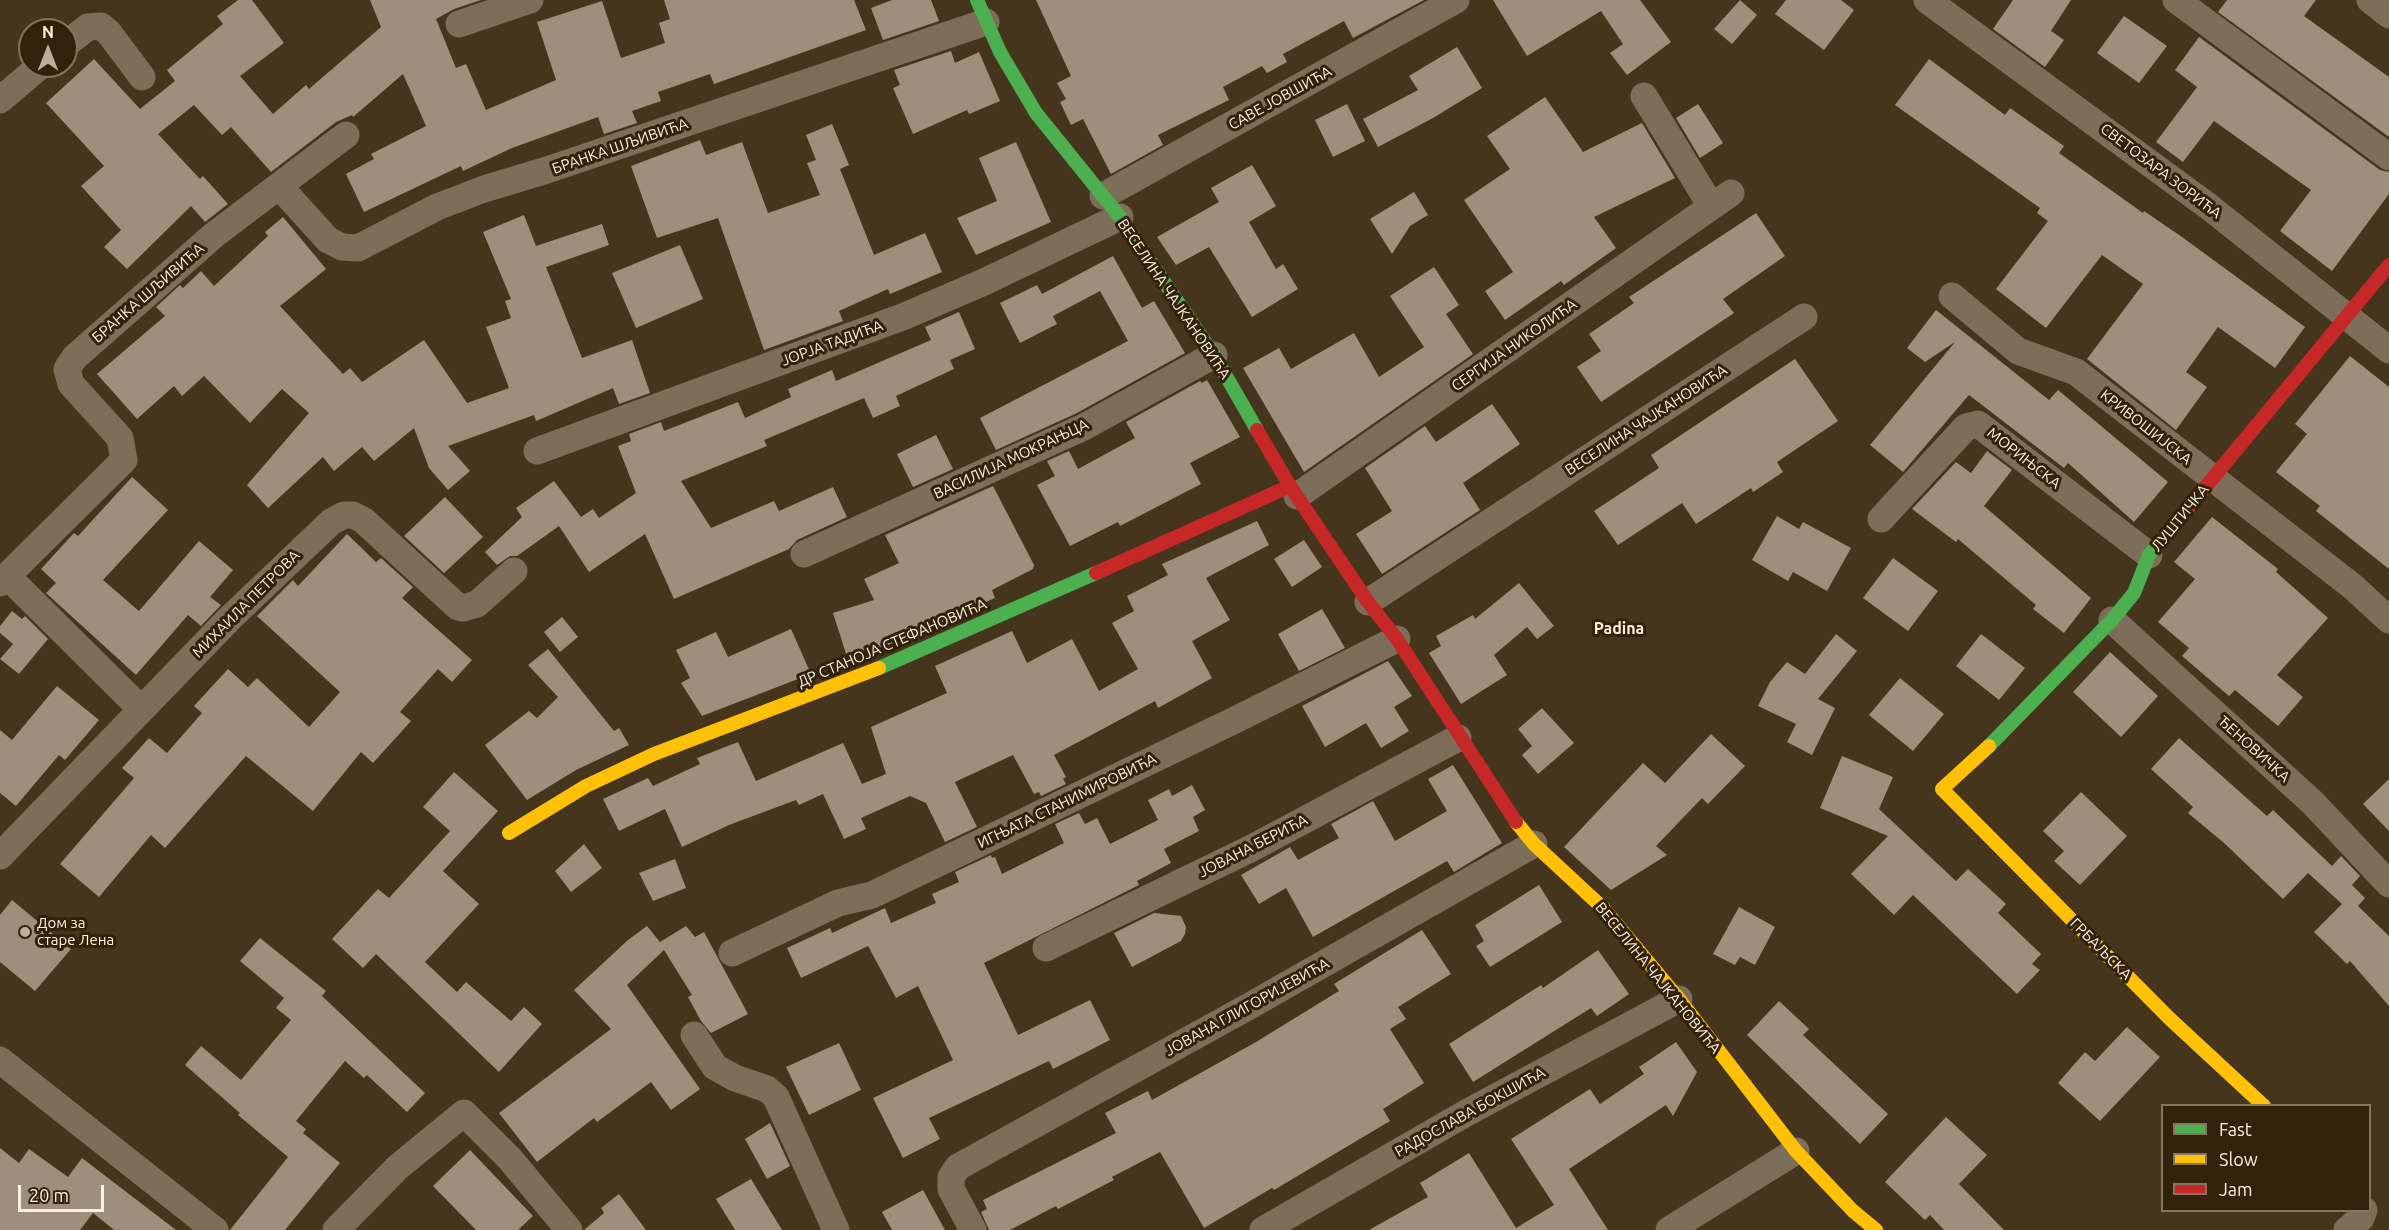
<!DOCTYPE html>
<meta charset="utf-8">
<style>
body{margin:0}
#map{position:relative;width:2389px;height:1230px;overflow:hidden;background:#45351c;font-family:Ubuntu,sans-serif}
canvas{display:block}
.legend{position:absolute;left:2161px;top:1104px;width:210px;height:108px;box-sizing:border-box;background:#33220b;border:2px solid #847460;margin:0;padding:8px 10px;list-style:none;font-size:18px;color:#fef0e0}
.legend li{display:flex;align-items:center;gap:12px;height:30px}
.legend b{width:30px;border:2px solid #847460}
.north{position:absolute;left:18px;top:18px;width:60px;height:60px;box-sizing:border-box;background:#33220b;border:2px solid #847460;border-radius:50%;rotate:0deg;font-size:16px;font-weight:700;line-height:24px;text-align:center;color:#fef0e0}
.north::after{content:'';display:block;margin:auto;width:21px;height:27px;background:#bdaf9b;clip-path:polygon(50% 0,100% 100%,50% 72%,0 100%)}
.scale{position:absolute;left:18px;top:1185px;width:86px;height:27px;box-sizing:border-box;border:3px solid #fef0e0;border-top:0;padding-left:8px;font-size:18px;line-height:21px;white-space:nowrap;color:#fef0e0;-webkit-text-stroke:4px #33220b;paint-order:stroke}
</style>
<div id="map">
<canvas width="2389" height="1230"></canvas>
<ul class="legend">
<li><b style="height:8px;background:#4caf50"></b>Fast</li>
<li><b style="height:8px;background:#ffc107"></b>Slow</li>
<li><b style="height:8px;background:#c62828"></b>Jam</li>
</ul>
<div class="north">N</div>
<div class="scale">20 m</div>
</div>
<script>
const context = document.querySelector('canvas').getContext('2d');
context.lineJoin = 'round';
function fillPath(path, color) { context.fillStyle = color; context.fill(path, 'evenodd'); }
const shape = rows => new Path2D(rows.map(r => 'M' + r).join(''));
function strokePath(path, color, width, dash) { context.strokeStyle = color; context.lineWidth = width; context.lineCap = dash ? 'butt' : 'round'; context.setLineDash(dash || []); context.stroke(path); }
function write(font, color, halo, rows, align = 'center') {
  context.font = font + ' Ubuntu,sans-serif'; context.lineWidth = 6; context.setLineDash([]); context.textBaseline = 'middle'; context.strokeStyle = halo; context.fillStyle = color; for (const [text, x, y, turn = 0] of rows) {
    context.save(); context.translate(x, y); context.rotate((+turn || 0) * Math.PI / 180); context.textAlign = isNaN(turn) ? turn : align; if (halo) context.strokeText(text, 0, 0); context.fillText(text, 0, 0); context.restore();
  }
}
const building = shape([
 [238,0,252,0,284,43,240,76,273,114,306,85,309,89,381,27,370,0,481,0,454,9,436,19,456,68,466,64,486,110,556,80,537,22,602,1,621,58,665,43,659,23,670,19,664,0,854,0,866,30,714,84,710,74,658,92,661,101,632,111,637,123,604,134,598,117,512,148,463,171,461,166,364,212,346,174,374,159,371,154,426,126,403,74,353,117,352,115,336,122,271,172,231,127,222,135,194,105,158,134,200,179,203,176,228,204,205,222,191,206,127,269,104,247,121,230,81,186,104,166,46,103,94,59,140,109,175,81,167,70,223,24,217,16],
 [892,0,931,0,939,21,883,40,871,8],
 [1036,0,1424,0,1353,38,1344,21,1283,54,1287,62,1267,73,1262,66,1223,87,1229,100,1158,135,1163,145,1111,174,1083,119,1071,125,1060,102,1066,99,1057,83,1071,76],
 [1493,0,1640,0,1671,42,1627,75,1610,53,1623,44,1601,11,1527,56],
 [1740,0,1757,15,1732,44,1714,29],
 [1786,0,1841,0,1854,10,1824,50,1775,14],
 [2013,0,2071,0,2051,31,2064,40,2045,67,1993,29],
 [2227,0,2316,0,2304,16,2389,77,2389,137,2218,12],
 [2124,16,2167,46,2139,83,2097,53],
 [2199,37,2380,170,2389,172,2389,194,2332,271,2280,231,2311,190,2214,121,2183,162,2156,142,2197,87,2175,70],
 [1457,47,1482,88,1433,118,1378,147,1363,119,1418,90,1409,76],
 [951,51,955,63,979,52,1000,101,969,114,967,110,913,134,893,88,900,85,894,70],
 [1929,59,2005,115,2010,108,2064,146,2059,153,2143,213,2144,211,2182,237,2305,327,2275,368,2218,327,2186,372,2207,387,2176,430,2087,359,2143,284,2102,255,2046,328,1996,289,2048,221,2037,213,2040,208,1895,105],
 [1545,97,1583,152,1642,123,1675,178,1594,217,1616,248,1564,285,1561,281,1505,320,1485,291,1513,272,1464,200,1510,169,1487,136],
 [1347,104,1365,141,1333,157,1315,120],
 [1698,104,1723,143,1700,158,1676,118],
 [832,124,849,165,840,169,874,255,925,233,942,272,890,294,888,289,839,311,843,321,764,350,718,218,657,238,631,166,700,140,706,155,742,142,768,213,820,195,807,163,816,160,806,135],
 [1016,142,1051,222,976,255,957,218,997,201,979,158],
 [1252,165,1276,206,1249,222,1276,269,1283,264,1298,289,1252,317,1209,247,1176,265,1157,237,1219,202,1211,188],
 [1414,192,1428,215,1410,226,1392,254,1370,219],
 [1756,213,1785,256,1723,299,1734,313,1601,402,1577,367,1601,351,1589,334,1634,303,1629,297],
 [524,215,536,246,602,224,609,245,546,267,582,358,632,340,650,393,619,404,613,388,536,421,534,415,448,446,470,471,448,490,429,468,414,428,374,461,362,447,334,471,323,457,268,508,247,485,309,413,282,389,250,423,204,376,182,396,174,386,137,419,97,374,165,316,156,307,180,285,183,288,201,271,214,286,268,236,265,232,283,217,326,269,280,306,343,374,350,368,362,382,424,340,467,403,509,388,486,327,511,318,505,301,511,299,483,232],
 [680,245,703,299,636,328,612,273],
 [1113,256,1142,308,1154,301,1185,353,1077,413,996,450,980,418,1128,341,1100,291,1053,316,1057,324,1020,343,1000,303,1037,285,1042,294],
 [1434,267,1459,305,1446,314,1473,354,1304,472,1243,368,1279,348,1291,369,1354,333,1379,377,1424,347,1390,296],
 [1936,310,2049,400,2058,390,2168,482,2134,522,2068,463,2064,468,1969,395,1903,472,1870,445,1955,342,1925,362,1907,348],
 [959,312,975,349,950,360,954,369,896,396,900,406,873,418,864,398,764,440,767,446,681,481,711,528,774,501,779,511,833,487,847,517,797,540,789,549,674,599,645,534,589,572,559,526,517,556,510,556,497,565,485,552,522,517,516,508,554,481,581,517,593,509,599,518,636,493,618,446,631,441,629,434,661,422,664,431,738,402,745,418,791,397,788,389,832,370,836,381,931,340,925,327],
 [2350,356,2389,387,2389,569,2316,511,2320,506,2276,472,2307,434,2295,424],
 [1795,359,1838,421,1777,462,1783,472,1753,492,1751,488,1696,524,1682,503,1618,545,1594,511,1659,468,1651,455],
 [1207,380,1240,437,1190,463,1201,484,1120,526,1118,522,1070,546,1037,485,1055,476,1047,461,1069,451,1078,469,1135,438,1126,422,1200,381,1202,383],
 [1492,404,1520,444,1463,483,1480,510,1382,574,1356,534,1392,511,1365,468,1425,426,1436,442],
 [936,435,953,469,913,487,897,454],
 [1987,451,2012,470,1984,506,2091,598,2064,633,2033,609,2036,605,1958,539,1956,542,1912,509,1956,462,1971,473],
 [132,477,168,510,103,580,139,611,199,541,233,570,210,597,221,605,201,626,188,615,136,675,46,593,56,583,41,569,74,533,78,536],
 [993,486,1034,565,1033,569,992,590,995,598,906,638,848,660,833,613,874,600,864,579,899,563,885,535],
 [445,497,483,537,444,573,404,536],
 [1777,516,1799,529,1803,522,1851,548,1827,591,1793,572,1788,581,1752,560],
 [2212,517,2278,569,2276,572,2328,618,2277,675,2303,697,2278,726,2235,690,2229,696,2182,656,2189,648,2158,622,2195,579,2174,562],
 [1257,521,1269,545,1206,578,1230,620,1192,641,1212,678,1158,708,1155,701,1054,755,1066,777,1063,779,1066,784,1041,796,1039,792,1034,794,1013,755,955,782,977,827,945,842,926,803,910,796,861,818,866,829,844,839,823,794,799,805,796,800,729,825,682,847,665,809,619,831,603,799,648,778,653,786,700,764,697,758,738,742,756,781,843,743,862,784,886,774,871,727,947,693,935,666,1012,631,1027,663,1072,639,1099,691,1138,669,1112,623,1134,611,1127,596,1168,575,1162,564],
 [347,534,376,562,381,558,413,587,402,598,472,660,452,682,438,669,400,712,411,721,373,763,361,752,313,811,246,756,165,848,151,835,99,897,60,864,134,778,122,768,149,738,167,753,202,713,194,706,228,669,248,687,257,678,309,727,340,692,257,616,293,580,298,586],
 [1304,540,1322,567,1292,587,1274,559],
 [1893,558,1938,591,1908,631,1863,598],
 [1519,583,1554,626,1537,639,1527,627,1494,655,1507,675,1461,704,1429,653,1441,646,1436,636,1473,615,1475,619],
 [1322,609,1345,648,1299,671,1278,634],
 [12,611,22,619,25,616,48,639,19,674,0,659,13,644,0,633,0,626],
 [562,617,578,637,560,652,544,632],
 [791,629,811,674,702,716,681,683,690,678,676,650,716,632,728,657],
 [1836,634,1857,651,1818,699,1835,708,1812,755,1787,742,1796,724,1758,706,1770,682,1787,662,1805,674],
 [1981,634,2025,668,1999,700,1956,666],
 [548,649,614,731,619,728,629,745,576,770,527,800,485,745,529,711,537,718,558,697,528,665],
 [2110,652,2158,696,2121,737,2073,692],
 [1388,661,1412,696,1394,707,1409,731,1381,748,1366,723,1325,747,1302,706],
 [1900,678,1944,714,1913,751,1869,715],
 [57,686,99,720,65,760,59,755,16,806,0,793,0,730,12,740],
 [1542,708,1574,743,1538,774,1522,755,1532,746,1518,729],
 [1711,734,1745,766,1708,804,1702,798,1656,846,1667,855,1611,890,1564,847,1643,763,1665,783],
 [2179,738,2267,816,2273,810,2332,866,2341,856,2360,876,2352,885,2365,898,2358,906,2389,936,2389,1006,2350,961,2347,964,2314,932,2342,904,2308,873,2283,899,2224,843,2188,813,2193,807,2151,769],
 [1842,756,1893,777,1879,809,1956,881,1968,869,2006,904,1998,913,2041,954,2032,964,2040,970,2017,994,1913,895,1894,915,1851,874,1888,836,1820,808],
 [1453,765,1502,843,1454,872,1447,861,1313,937,1286,888,1259,904,1241,875,1290,847,1298,860,1339,838,1331,824,1373,801,1395,841,1447,811,1428,779],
 [454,772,498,811,443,871,479,904,425,962,457,992,466,982,511,1021,524,1007,542,1024,499,1072,376,954,363,968,332,939,378,889,389,898,450,831,423,807],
 [2389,779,2389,831,2363,804],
 [1192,785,1205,810,1193,817,1199,831,1164,849,1171,863,1137,881,1139,885,984,963,1018,1035,1090,1000,1110,1040,1053,1069,1049,1061,929,1118,940,1139,903,1158,873,1098,953,1060,918,986,896,998,868,946,801,978,787,948,830,928,832,933,885,908,891,923,936,903,932,894,959,882,955,872,991,855,992,858,995,857,1002,874,1064,843,1055,824,1079,813,1085,824,1097,818,1110,844,1158,820,1148,800,1169,789,1172,796],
 [2081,792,2127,836,2080,885,2054,861,2064,851,2043,831],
 [584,844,602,868,571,892,555,871],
 [675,859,686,888,653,901,639,873],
 [1539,885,1562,922,1490,967,1476,946,1484,941,1475,925],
 [12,900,71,949,35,991,0,962,0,915],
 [1739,907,1775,927,1755,965,1740,957,1735,965,1713,954],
 [1154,913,1181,916,1186,927,1185,934,1181,941,1132,967,1114,933],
 [647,926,660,942,686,926,695,937,704,932,748,1014,711,1033,701,1021,688,997,692,995,664,950,627,985,700,1089,671,1110,651,1082,597,1122,594,1118,537,1162,499,1113,611,1029,574,990,628,940],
 [1422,930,1451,974,1398,1007,1406,1019,1390,1029,1424,1083,1383,1109,1390,1121,1274,1190,1272,1188,1204,1228,1160,1152,1112,1177,1114,1180,1058,1209,1056,1206,1010,1230,989,1230,981,1212,987,1209,983,1200,1116,1133,1105,1113,1148,1091,1152,1100,1256,1042,1339,991,1334,984],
 [260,938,326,991,322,996,425,1093,407,1112,367,1075,364,1078,345,1061,296,1121,306,1129,303,1133,340,1163,285,1230,230,1230,288,1157,238,1115,240,1113,185,1065,201,1046,241,1080,291,1020,276,1008,284,998,240,961],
 [1598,950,1629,994,1597,1016,1591,1008,1473,1082,1449,1044,1541,985,1543,988],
 [1779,1001,1809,1029,1803,1035,1888,1114,1860,1144,1747,1035],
 [2127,1027,2160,1057,2100,1121,2058,1083,2085,1052,2095,1061],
 [1676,1042,1697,1072,1673,1116,1666,1105,1569,1169,1608,1230,1369,1230,1428,1197,1420,1183,1469,1153,1516,1228,1554,1205,1511,1139,1590,1089,1600,1104,1644,1074,1639,1067],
 [839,1043,861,1090,809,1115,786,1067],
 [1946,1117,1987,1155,1959,1184,2004,1230,1944,1230,1930,1215,1925,1220,1885,1182],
 [770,1123,790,1166,767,1179,745,1139],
 [0,1148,19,1163,29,1149,68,1177,82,1158,176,1230,114,1230,93,1213,80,1230,0,1230],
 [470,1150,533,1216,518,1230,476,1230,433,1186],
 [751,1179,782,1230,735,1230,716,1199],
 [923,1190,945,1230,892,1230,882,1212],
 [619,1194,646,1230,584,1230,604,1213,601,1208]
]);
const street = shape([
 [1927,0,2208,206,2389,350],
 [2176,0,2389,157],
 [2370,0,2389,15],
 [459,24,530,0],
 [66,44,88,27,101,26,109,33,142,77],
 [1644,96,1711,206],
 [0,100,40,66],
 [279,186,328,240,342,247,358,248,437,207,484,189,547,170,986,22],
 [1103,196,1456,0],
 [1952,296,2018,351,2076,372,2352,586,2389,620],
 [537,451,905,316,984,282,1120,217],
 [1297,496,1731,193],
 [1881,519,1966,427,1978,424,2149,555],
 [804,554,1084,427,1214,355],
 [7,576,141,709],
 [0,583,124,460,120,438,71,384,67,369,75,357,214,235,346,135],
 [1368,602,1804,317],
 [2112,620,2313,803,2389,884],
 [0,856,228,620,331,522,344,515,353,515,363,520,458,607,463,608,477,604,514,571],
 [1046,948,1252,848,1458,738],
 [732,953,838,903,872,895,1235,720,1397,639],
 [694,1035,715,1067,735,1078,767,1089,776,1097,836,1230],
 [0,1060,215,1230],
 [336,1230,398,1167,464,1113,510,1159,569,1230],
 [973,1230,951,1189,951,1177,958,1167,1246,1008,1534,844],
 [1263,1230,1468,1112,1679,999],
 [1669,1230,1796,1151],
 [2347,1230,2361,1218,2364,1210]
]);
const fast = shape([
 [977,0,1000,52,1036,113,1120,217,1214,355,1257,430],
 [879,668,1096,573],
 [1989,746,2112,620,2134,593,2149,555,2165,536]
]);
const slow = shape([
 [1989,746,1942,789,2169,1018,2264,1106],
 [1516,822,1534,844,1604,909,1679,999,1796,1151,1853,1211,1876,1230],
 [509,833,586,786,654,754,879,668]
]);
const jam = shape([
 [1257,430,1290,486,1368,602,1397,639,1516,822],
 [2165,536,2389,265],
 [1096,573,1290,486]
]);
const markers = [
 [25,932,6,"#bdaf9b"]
];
const streetNames = [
 ["САВЕ ЈОВШИЋА",1280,98,-29],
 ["БРАНКА ШЉИВИЋА",620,146,-19],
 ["СВЕТОЗАРА ЗОРИЋА",2161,171,37],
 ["БРАНКА ШЉИВИЋА",148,293,-41],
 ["ВЕСЕЛИНА ЧАЈКАНОВИЋА",1174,299,56],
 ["ЈОРЈА ТАДИЋА",832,343,-20],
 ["СЕРГИЈА НИКОЛИЋА",1514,345,-35],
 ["ВЕСЕЛИНА ЧАЈКАНОВИЋА",1646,420,-33],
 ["КРИВОШИЈСКА",2146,427,38],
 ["МОРИЊСКА",2024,458,38],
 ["ВАСИЛИЈА МОКРАЊЦА",1011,459,-25],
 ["ЛУШТИЧКА",2180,518,-51],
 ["МИХАИЛА ПЕТРОВА",246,604,-45],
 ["ДР СТАНОЈА СТЕФАНОВИЋА",892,643,-23],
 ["ЂЕНОВИЧКА",2254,749,42],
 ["ИГЊАТА СТАНИМИРОВИЋА",1067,801,-26],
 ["ЈОВАНА БЕРИЋА",1253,846,-27],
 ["ГРБАЉСКА",2101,949,45],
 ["ВЕСЕЛИНА ЧАЈКАНОВИЋА",1658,978,51],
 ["ЈОВАНА ГЛИГОРИЈЕВИЋА",1247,1007,-29],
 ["РАДОСЛАВА БОКШИЋА",1470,1112,-29]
];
const poiNames = [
 ["Дом за",37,923],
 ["старе Лена",37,940]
];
const neighbourhoodNames = [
 ["Padina",1619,629]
];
fillPath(building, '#9d8f7b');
strokePath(street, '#7d6e5a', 27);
strokePath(fast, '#4caf50', 14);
strokePath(slow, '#ffc107', 14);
strokePath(jam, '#c62828', 14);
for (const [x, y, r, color] of markers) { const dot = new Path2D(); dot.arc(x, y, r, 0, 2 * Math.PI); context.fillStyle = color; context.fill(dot); strokePath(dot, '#33220b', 2); }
write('15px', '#fef0e0', '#33220b', streetNames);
write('15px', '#fef0e0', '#33220b', poiNames, 'left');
write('bold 16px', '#fef0e0', '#33220b', neighbourhoodNames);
</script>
